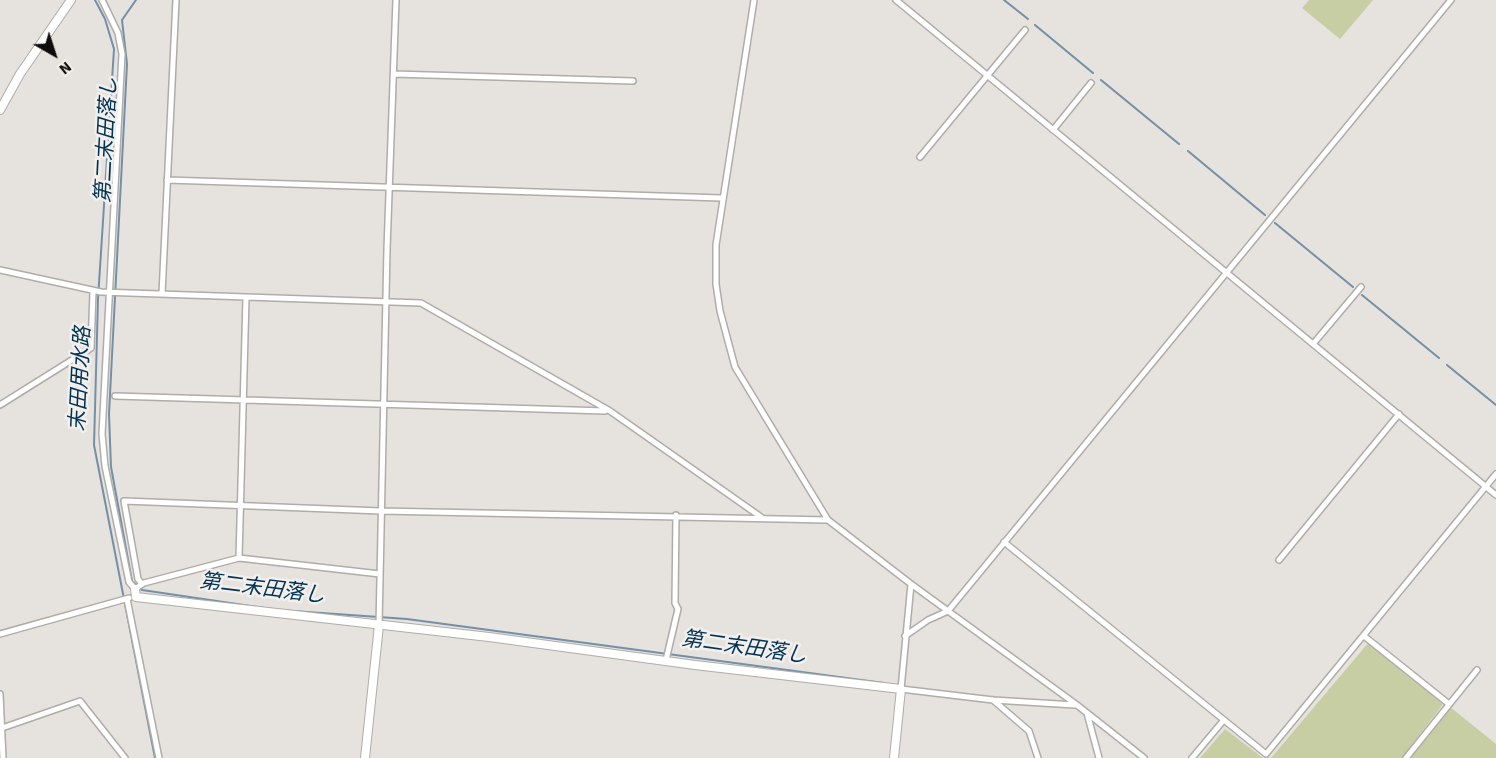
<!DOCTYPE html>
<meta charset="utf-8">
<style>
body{margin:0}
#map{position:relative;width:1496px;height:758px;overflow:hidden;background:#e6e2de;font-family:"Source Sans 3",sans-serif}
canvas{display:block}
.north{position:absolute;left:24px;top:24px;width:60px;height:60px;-webkit-text-stroke:4px #f3efec;paint-order:stroke;rotate:141deg;font-size:16px;font-weight:700;line-height:24px;text-align:center;color:#0e0d0c}
.north::after{content:'';display:block;margin:auto;width:21px;height:27px;background:#0e0d0c;clip-path:polygon(50% 0,100% 100%,50% 72%,0 100%)}
</style>
<div id="map">
<canvas width="1496" height="758"></canvas>
<div class="north">N</div>
</div>
<script>
const context = document.querySelector('canvas').getContext('2d');
context.lineJoin = 'round';
function fillPath(path, color) { context.fillStyle = color; context.fill(path, 'evenodd'); }
const shape = rows => new Path2D(rows.map(r => 'M' + r).join(''));
function strokePath(path, color, width, dash) { context.strokeStyle = color; context.lineWidth = width; context.lineCap = dash ? 'butt' : 'round'; context.setLineDash(dash || []); context.stroke(path); }
function write(font, color, halo, rows, align = 'center') {
  context.font = font + ' "Source Sans 3","Noto Sans JP",sans-serif'; context.lineWidth = 5; context.setLineDash([]); context.textBaseline = 'middle'; context.strokeStyle = halo; context.fillStyle = color; for (const [text, x, y, turn = 0] of rows) {
    context.save(); context.translate(x, y); context.rotate((+turn || 0) * Math.PI / 180); context.textAlign = isNaN(turn) ? turn : align; if (halo) context.strokeText(text, 0, 0); context.fillText(text, 0, 0); context.restore();
  }
}
const green = shape([
 [1309,0,1373,0,1340,39,1302,8],
 [1369,642,1443,704,1402,758,1271,758],
 [1450,707,1496,744,1496,758,1409,758],
 [1225,729,1263,758,1200,758]
]);
const stream = shape([
 [95,0,105,19,114,49,98,299,94,445,155,758],
 [136,0,122,20,127,64,109,414,111,467,132,581,142,590,271,609],
 [1004,0,1028,19],
 [1035,25,1093,73],
 [1101,80,1179,144],
 [1188,151,1265,215],
 [1275,223,1353,287],
 [1362,295,1439,358],
 [1447,365,1496,405],
 [279,610,407,619,884,683],
 [902,686,904,686,902,716]
]);
const street = shape([
 [102,0,118,33,122,54,102,434,105,466,129,582,135,589,144,583,239,558,380,574],
 [754,0,716,245,716,284,720,311,735,367,828,520,911,584,1077,705,1144,758],
 [896,0,1496,495],
 [394,74,633,81],
 [1053,130,1091,83],
 [920,157,1025,30],
 [167,180,721,198],
 [0,270,101,292,421,303,610,411,761,517],
 [162,294,176,0],
 [1313,344,1361,287],
 [115,396,605,411],
 [0,405,91,348,93,292],
 [1004,542,1266,754,1496,474],
 [239,558,246,298],
 [1279,560,1399,414],
 [142,584,138,579,124,501,381,511,828,520],
 [911,584,901,689,993,700,1075,705],
 [127,599,159,758],
 [379,625,387,249,396,0],
 [0,634,129,598],
 [905,636,928,620,948,611,1451,0],
 [1364,636,1449,704],
 [666,660,678,609,675,603,676,515],
 [0,694,3,758],
 [993,700,1029,731,1038,758],
 [1087,713,1099,758],
 [2,728,80,701,125,758],
 [1192,758,1223,721],
 [1406,758,1477,670]
]);
const secondary = shape([
 [0,110,20,74,71,0],
 [135,589,136,597,489,637,695,665,901,689,894,758],
 [365,758,379,625]
]);
const waterNames = [
 ["第二末田落し",108,140,-87],
 ["末田用水路",82,379,-87],
 ["第二末田落し",262,590,7],
 ["第二末田落し",744,649,8]
];
fillPath(green, '#c7cea4');
strokePath(stream, '#7390a7', 2);
strokePath(street, '#b0aca9', 8);
strokePath(secondary, '#b0aca9', 10);
strokePath(street, '#fff', 5);
strokePath(secondary, '#fff', 8);
write('italic 21px', '#003454', '#f3efec', waterNames);
</script>
